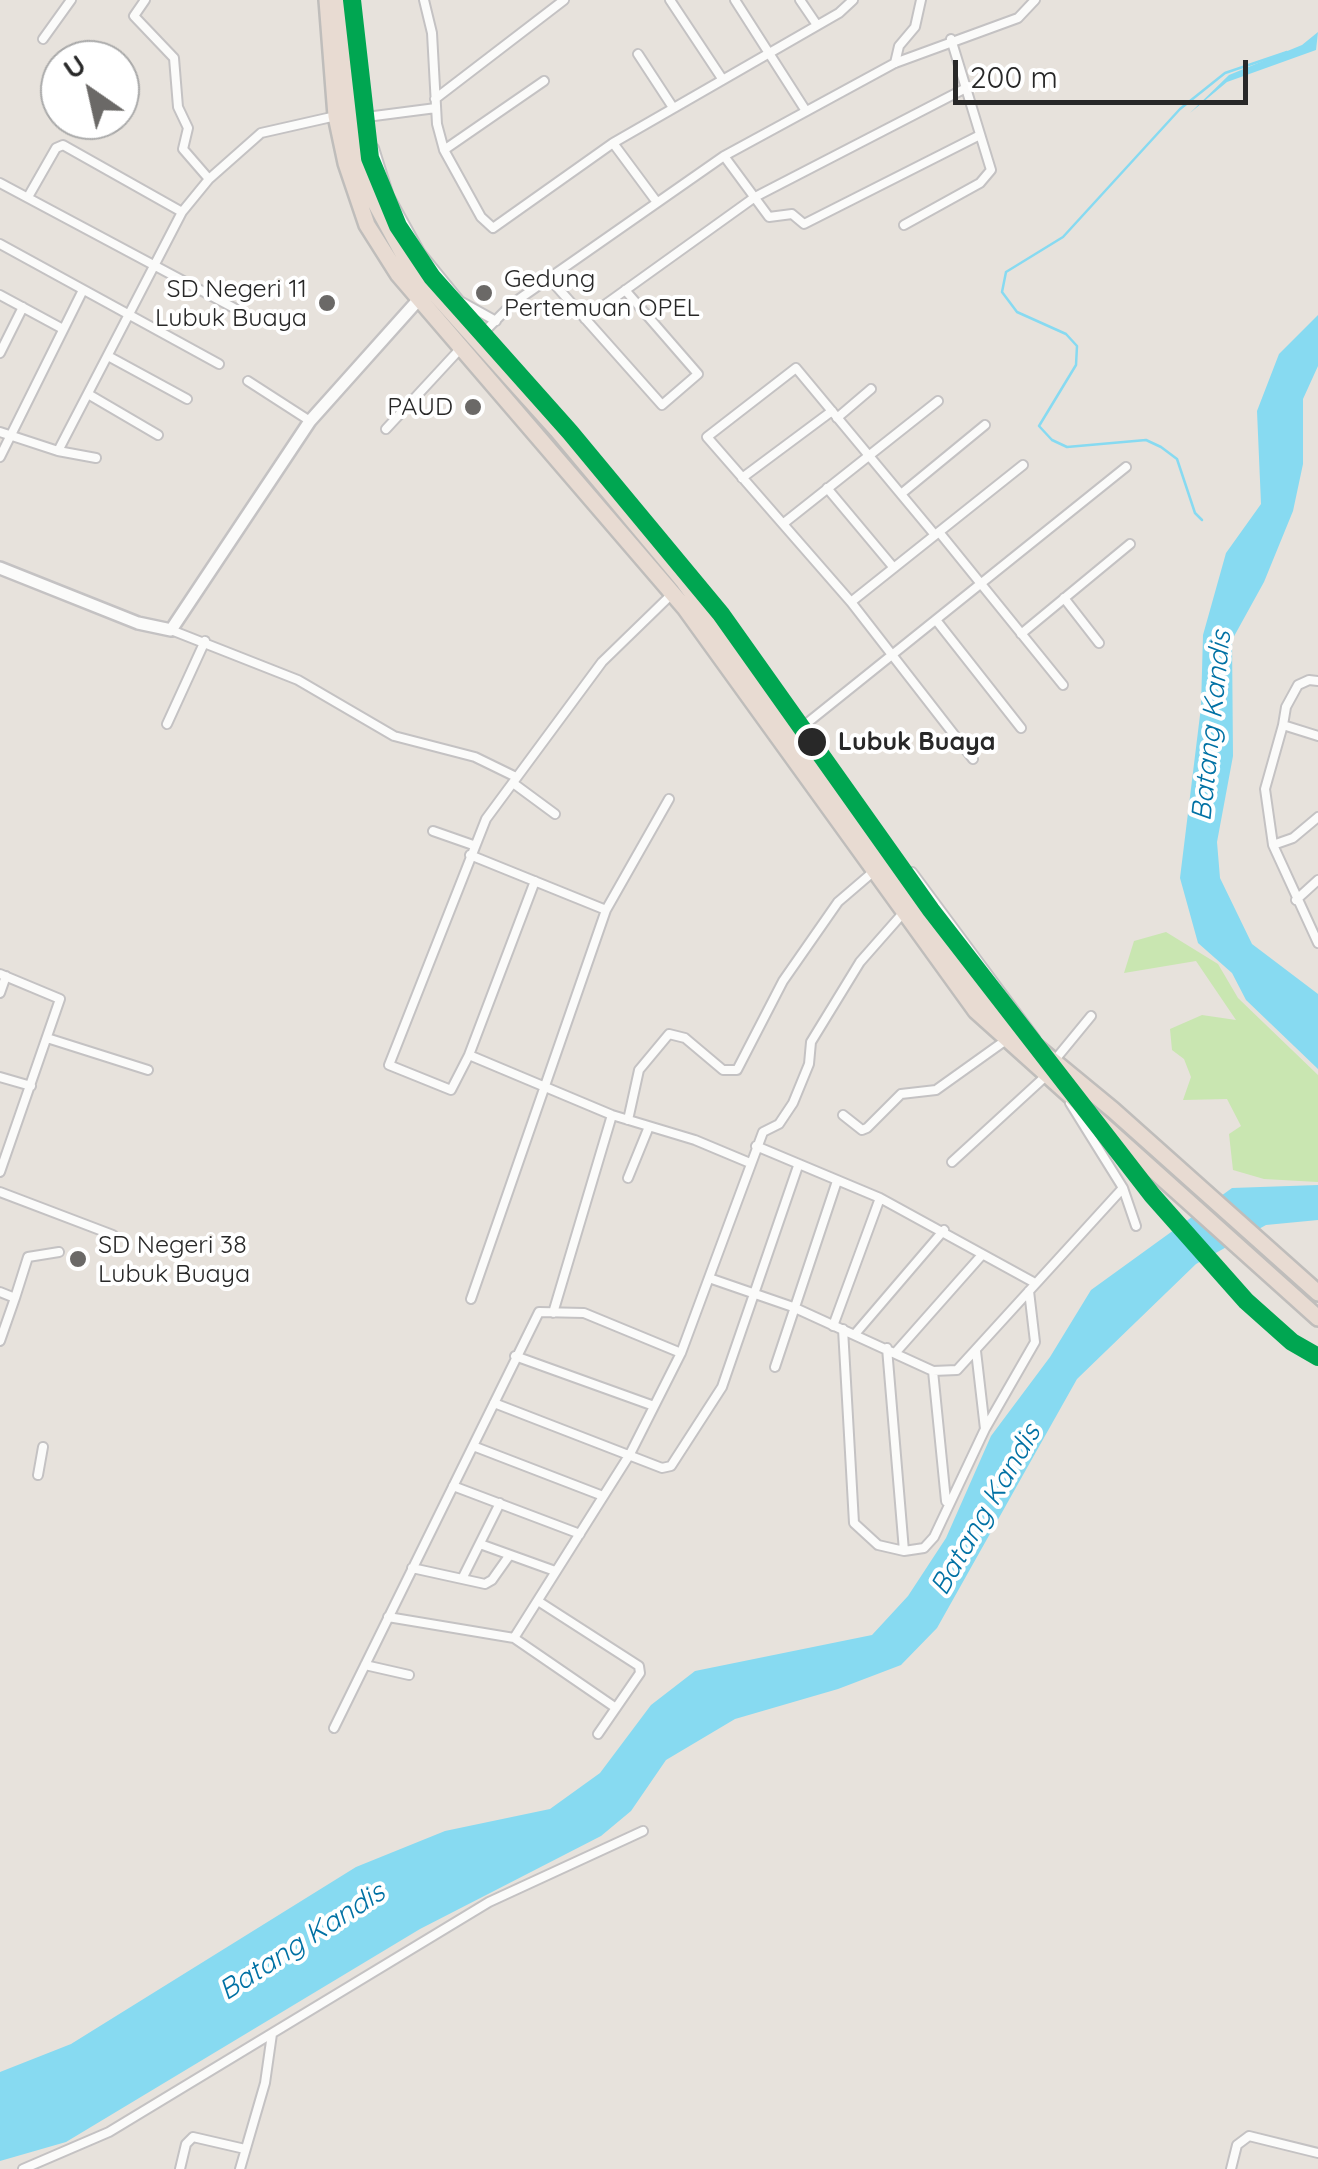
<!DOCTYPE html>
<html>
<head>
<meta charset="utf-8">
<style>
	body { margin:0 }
	#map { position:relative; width:1318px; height:2169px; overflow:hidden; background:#e7e2dc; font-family:Quicksand,sans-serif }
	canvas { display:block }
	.north { position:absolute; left:40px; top:40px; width:100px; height:100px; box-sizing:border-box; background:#fff; border:2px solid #a9a9a9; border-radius:50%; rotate:326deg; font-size:28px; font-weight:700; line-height:40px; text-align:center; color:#282828 }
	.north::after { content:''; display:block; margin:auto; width:35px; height:45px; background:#6b6967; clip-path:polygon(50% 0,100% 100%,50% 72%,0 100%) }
	.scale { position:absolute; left:953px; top:60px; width:295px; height:45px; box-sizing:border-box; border:5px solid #282828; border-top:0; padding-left:12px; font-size:30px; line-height:35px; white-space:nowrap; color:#282828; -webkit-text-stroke:8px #fff; paint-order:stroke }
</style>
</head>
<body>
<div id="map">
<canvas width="1318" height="2169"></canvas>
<div class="north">U</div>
<div class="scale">200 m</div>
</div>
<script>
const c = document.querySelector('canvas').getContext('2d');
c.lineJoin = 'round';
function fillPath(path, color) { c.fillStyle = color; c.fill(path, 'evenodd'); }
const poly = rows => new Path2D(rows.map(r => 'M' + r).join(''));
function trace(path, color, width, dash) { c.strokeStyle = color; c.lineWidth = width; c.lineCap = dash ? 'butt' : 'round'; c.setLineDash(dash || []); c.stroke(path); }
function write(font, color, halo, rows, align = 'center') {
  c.font = font + ' Quicksand,sans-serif'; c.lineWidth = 8; c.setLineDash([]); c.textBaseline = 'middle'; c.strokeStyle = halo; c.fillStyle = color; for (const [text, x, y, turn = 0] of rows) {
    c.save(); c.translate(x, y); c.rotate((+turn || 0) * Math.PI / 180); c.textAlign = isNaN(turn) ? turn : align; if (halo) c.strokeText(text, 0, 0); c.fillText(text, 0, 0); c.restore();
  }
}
fillPath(poly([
	[1166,932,1218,964,1238,998,1318,1075,1318,1182,1264,1179,1233,1170,1229,1134,1241,1126,1227,1099,1183,1100,1191,1077,1184,1059,1172,1050,1170,1029,1202,1015,1236,1020,1196,961,1124,973,1134,941]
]), '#c9e6b1');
fillPath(poly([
	[1318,32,1316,50,1227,82,1190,113,1229,75,1302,45],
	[1318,315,1318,366,1303,399,1303,464,1293,511,1264,582,1232,640,1233,756,1217,842,1220,878,1252,944,1318,994,1318,1069,1246,1000,1232,973,1198,943,1180,878,1201,707,1203,635,1226,553,1261,504,1257,411,1279,354],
	[1318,1185,1318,1220,1266,1225,1196,1264,1077,1379,937,1628,901,1665,838,1689,735,1719,666,1760,631,1811,601,1836,420,1929,66,2142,0,2161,0,2072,71,2044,356,1867,445,1831,550,1809,600,1773,651,1705,695,1671,872,1635,908,1596,946,1538,991,1436,1050,1357,1091,1290,1232,1188]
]), '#87daf1');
trace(poly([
	[1202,520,1195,513,1177,459,1161,447,1146,440,1067,447,1052,440,1039,426,1076,365,1077,346,1066,334,1017,312,1002,292,1006,272,1063,237,1180,109,1225,73,1287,52]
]), '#87daf1', 2.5);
const street = poly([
	[145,0,134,16,174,58,178,107,188,128,183,149,209,179],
	[424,0,432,33,437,124,444,150,481,217,493,228,613,143,839,13,853,0],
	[670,0,721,77],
	[735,0,806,111],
	[800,0,817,25],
	[43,39,71,0],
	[638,54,672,106],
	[895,63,899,46,915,27,921,0],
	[435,99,564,0],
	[351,119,436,108],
	[613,143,656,201],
	[374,148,389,196,420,252,460,301,496,321],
	[444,150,544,81],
	[724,156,769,217,792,214,804,224,980,135],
	[0,183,249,316],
	[28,197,56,148,63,145,182,212],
	[904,225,980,183,991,170,951,39],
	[0,244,219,364],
	[549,278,662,405,698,374,625,290],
	[0,295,63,329],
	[585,319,755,197,966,88],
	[475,341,512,304,724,156,895,63,1018,18,1035,0],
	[0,353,23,307],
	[108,356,187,399],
	[248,381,310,421],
	[88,394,158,435],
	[837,418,871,389],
	[386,429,460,349],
	[0,432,58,451,182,212,209,179,261,133,336,116],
	[58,451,96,458],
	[0,457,83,290],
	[742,478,832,411],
	[827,488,894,568],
	[901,494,985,425],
	[784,523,938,401],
	[939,532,1063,685],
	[935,535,796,368,707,437,851,602,973,759],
	[673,593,602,662,486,819,389,1065,451,1090,469,1055,612,1115,695,1140,750,1163],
	[1064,598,1099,643],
	[851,602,1023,465],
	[936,620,1021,728],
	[171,630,298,680,394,736,475,757,516,777],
	[1021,634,1130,544],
	[167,724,205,641],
	[1283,725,1286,707,1298,685,1309,680,1318,681],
	[796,732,1126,467],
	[513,783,555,814],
	[1318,817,1293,838,1273,845,1318,943],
	[433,831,473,845],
	[1273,845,1265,789,1283,725,1318,736],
	[470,855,606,910],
	[912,872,1035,1038],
	[1296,900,1318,880],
	[0,974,60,999,0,1172],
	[0,993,6,976],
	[47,1038,148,1070],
	[469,1055,535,881],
	[1054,1061,1091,1016],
	[0,1077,31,1086],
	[843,1115,862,1130,867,1128,901,1094,936,1090,1006,1040],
	[628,1120,639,1070,669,1034,685,1038,723,1070,737,1070,783,981,838,902,873,872],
	[756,1146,880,1198,1035,1283],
	[952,1162,1048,1074],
	[628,1178,648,1129],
	[1123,1188,1136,1226],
	[0,1192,113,1235],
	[709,1278,793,1307,933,1371,957,1370,1123,1188,1070,1103],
	[0,1292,15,1298,0,1341],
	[15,1298,28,1257,59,1252],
	[471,1299,606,910,669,799],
	[553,1313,612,1115],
	[833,1326,880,1198],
	[843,1329,854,1523,878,1545,904,1551,924,1548,934,1537,985,1429,976,1351],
	[855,1334,944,1230],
	[887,1348,904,1551],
	[896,1352,981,1256],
	[515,1356,654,1406],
	[775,1367,837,1181],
	[933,1371,946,1501],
	[494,1403,662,1468,671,1466,722,1387,798,1166],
	[985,1429,1035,1342,1029,1291],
	[473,1446,603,1496],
	[38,1475,43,1447],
	[453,1486,580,1534],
	[480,1544,555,1571],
	[412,1568,485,1584,492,1580,509,1556],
	[463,1577,500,1503],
	[538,1601,639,1666,640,1673,598,1734],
	[388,1617,514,1638,630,1454,681,1353,763,1132,779,1124,793,1103,809,1064,811,1042,860,962,904,912],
	[514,1638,616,1708],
	[365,1665,409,1675],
	[334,1728,539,1312,584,1313,681,1353],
	[23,2169,109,2132,489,1902,643,1831],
	[180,2169,186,2144,193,2137,245,2149],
	[240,2169,265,2083,272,2034],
	[1231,2169,1237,2145,1249,2136,1318,2153]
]);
const secondary = poly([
	[0,568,138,623,171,630,310,421,420,298]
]);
const highway = poly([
	[327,0,336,116,346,163,367,225,398,274,685,608,976,1011,1318,1318],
	[341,0,351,119,359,160,373,199,409,265,557,430,684,582,994,1012,1113,1110,1318,1293]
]);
trace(street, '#c4c2c3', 12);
trace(secondary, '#c4c2c3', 16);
trace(highway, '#bfbdbb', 20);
trace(street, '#fbfbfa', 8);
trace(secondary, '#fbfbfa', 11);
trace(highway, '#e8dbd2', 15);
trace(poly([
	[352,0,370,158,398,226,432,277,570,432,721,614,931,910,1152,1195,1246,1301,1292,1342,1318,1357]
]), '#00a651', 18);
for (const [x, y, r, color] of [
	[484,293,10,"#6b6967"],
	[327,303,10,"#6b6967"],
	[473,407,10,"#6b6967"],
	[812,742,16,"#282828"],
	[78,1259,10,"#6b6967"]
]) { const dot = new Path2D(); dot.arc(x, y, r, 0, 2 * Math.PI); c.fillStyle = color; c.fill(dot); trace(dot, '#fff', 4); }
write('25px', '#282828', '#fff', [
	["Gedung",504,279],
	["Pertemuan OPEL",504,308],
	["SD Negeri 11",307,289,"right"],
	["Lubuk Buaya",307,318,"right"],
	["PAUD",453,407,"right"],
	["SD Negeri 38",98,1245],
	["Lubuk Buaya",98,1274]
], 'left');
write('bold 25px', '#282828', '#fff', [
	["Lubuk Buaya",838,742]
], 'left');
write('italic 28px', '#0071a4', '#fff', [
	["Batang Kandis",1212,726,-84],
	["Batang Kandis",986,1510,-60],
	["Batang Kandis",302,1942,-33]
]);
</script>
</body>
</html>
